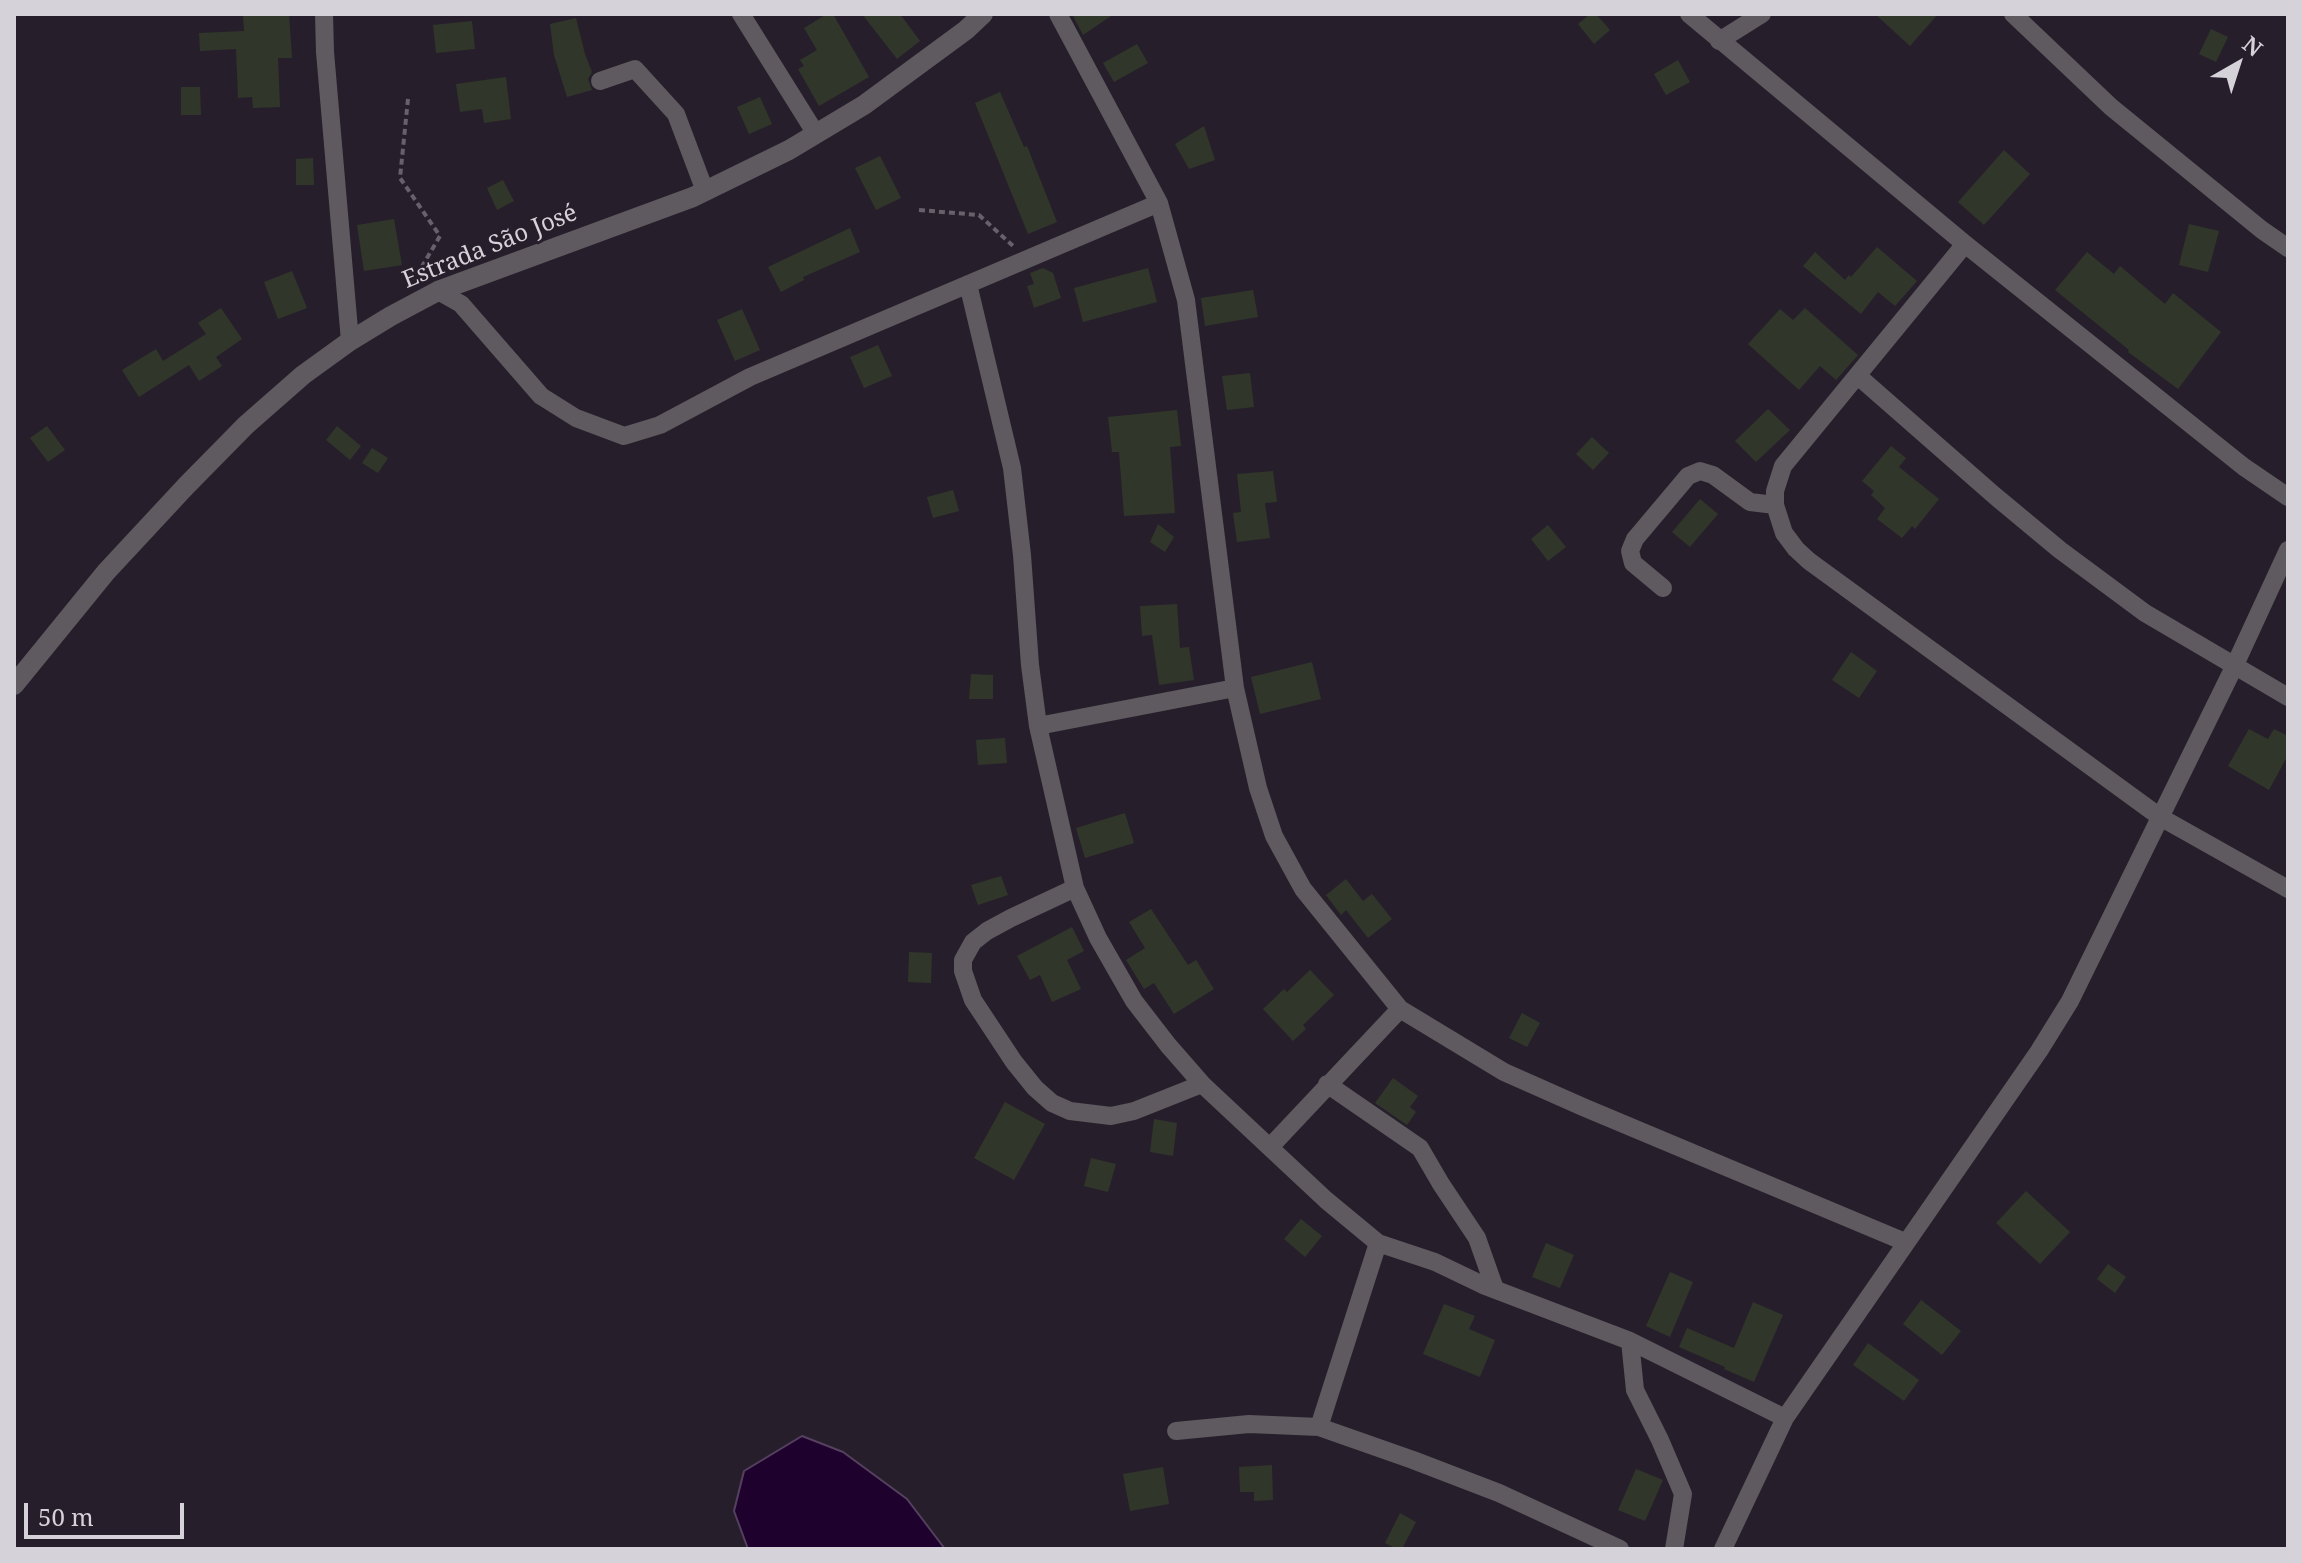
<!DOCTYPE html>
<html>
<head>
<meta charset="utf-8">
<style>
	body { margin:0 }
	#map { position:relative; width:2302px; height:1563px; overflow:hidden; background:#261f2b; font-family:"Noto Serif",serif }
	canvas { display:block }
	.frame { position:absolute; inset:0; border:16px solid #d6d2d9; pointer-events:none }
	.north { position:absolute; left:2198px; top:24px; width:80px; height:80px; -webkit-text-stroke:6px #261f2b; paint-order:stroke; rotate:39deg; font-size:22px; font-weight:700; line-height:32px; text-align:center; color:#d6d2d9 }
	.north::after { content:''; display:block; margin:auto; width:28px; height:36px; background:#d6d2d9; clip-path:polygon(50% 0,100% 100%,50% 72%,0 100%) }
	.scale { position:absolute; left:24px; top:1503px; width:160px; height:36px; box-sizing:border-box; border:4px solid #d6d2d9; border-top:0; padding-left:10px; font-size:24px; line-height:28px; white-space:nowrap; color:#d6d2d9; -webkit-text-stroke:6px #261f2b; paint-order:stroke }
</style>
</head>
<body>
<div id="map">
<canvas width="2302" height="1563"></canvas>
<div class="frame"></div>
<div class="north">N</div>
<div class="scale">50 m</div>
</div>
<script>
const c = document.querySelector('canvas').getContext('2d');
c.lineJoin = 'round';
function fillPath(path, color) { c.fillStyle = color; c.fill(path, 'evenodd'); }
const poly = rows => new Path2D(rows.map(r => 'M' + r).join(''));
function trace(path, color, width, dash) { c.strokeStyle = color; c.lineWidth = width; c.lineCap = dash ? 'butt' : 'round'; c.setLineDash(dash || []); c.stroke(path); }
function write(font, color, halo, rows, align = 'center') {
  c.font = font + ' "Noto Serif",serif'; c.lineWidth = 6; c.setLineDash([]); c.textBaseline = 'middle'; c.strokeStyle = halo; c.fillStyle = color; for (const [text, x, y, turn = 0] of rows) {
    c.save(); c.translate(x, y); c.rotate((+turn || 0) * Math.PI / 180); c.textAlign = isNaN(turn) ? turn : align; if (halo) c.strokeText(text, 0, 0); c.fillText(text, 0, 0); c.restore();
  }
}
const water = poly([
	[802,1436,843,1452,907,1499,945,1549,748,1549,734,1511,744,1471,802,1436]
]);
fillPath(water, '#1e012c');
trace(water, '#554060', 2);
fillPath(poly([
	[243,14,289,14,292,58,278,58,280,107,253,108,252,97,238,98,236,49,200,51,199,33,244,31],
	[827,14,833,14,869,77,819,106,798,69,804,66,800,60,817,50,804,28],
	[862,14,900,14,920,41,897,59],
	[1072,14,1114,14,1083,35],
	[1590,14,1596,14,1610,30,1594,44,1578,24],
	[1875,14,1938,14,1910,46],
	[576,18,585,54,592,72,588,79,592,90,567,97,554,55,550,24],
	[472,21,475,49,436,53,433,25],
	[2211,29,2228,37,2216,62,2199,54],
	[1137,44,1148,63,1114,82,1103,63],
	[1678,60,1690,82,1666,95,1654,74],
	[506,77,511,119,484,123,482,109,460,112,456,84],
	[181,87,200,87,201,115,181,115],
	[1000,92,1024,147,1027,146,1057,222,1028,234,975,103],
	[760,97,772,124,749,134,737,107],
	[1204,126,1215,160,1189,169,1175,144],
	[2004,150,2030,174,1984,225,1958,202],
	[880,156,901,198,876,210,855,168],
	[313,158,314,185,296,185,296,159],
	[503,180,514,201,497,210,487,188],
	[394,219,402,265,364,271,357,225],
	[2189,224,2219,231,2208,272,2179,265],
	[850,228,860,252,803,277,804,280,781,292,768,267],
	[1877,247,1917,281,1895,306,1878,292,1861,314,1803,266,1815,252,1845,280,1849,275,1851,277],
	[2087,252,2114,274,2120,266,2165,304,2173,293,2221,332,2178,389,2128,352,2129,350,2055,290],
	[1043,268,1053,273,1061,298,1034,308,1027,286,1034,284,1030,273],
	[1148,268,1157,302,1083,322,1074,288],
	[292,271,307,308,278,319,264,282],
	[1253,290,1258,317,1205,326,1201,298],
	[221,308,242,339,216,357,222,366,199,381,189,365,139,397,122,370,156,349,163,361,206,334,198,323],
	[1805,308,1858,355,1836,380,1820,366,1799,390,1748,344,1780,309,1793,320],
	[742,309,760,350,735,361,717,320],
	[878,345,892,376,864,388,850,357],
	[1250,373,1254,407,1227,410,1222,376],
	[1768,409,1790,430,1756,462,1735,441],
	[1177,410,1181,446,1170,447,1175,513,1124,516,1119,452,1112,452,1108,417],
	[47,426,65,450,48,462,30,438],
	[337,426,361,446,350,460,326,440],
	[1592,437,1609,453,1593,470,1576,454],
	[1891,446,1906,458,1899,467,1939,499,1915,529,1912,526,1902,538,1877,519,1885,508,1871,495,1874,491,1862,481],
	[372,448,388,458,378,473,362,463],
	[1273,471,1277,502,1265,503,1270,538,1237,542,1233,513,1241,512,1237,474],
	[953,490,959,511,933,518,927,497],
	[1700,499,1718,514,1690,547,1672,532],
	[1158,524,1174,537,1165,552,1150,542],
	[1548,525,1566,547,1548,561,1531,539],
	[1177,604,1180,648,1189,647,1194,680,1159,685,1152,635,1142,636,1140,606],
	[1851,652,1877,671,1859,698,1832,680],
	[1312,662,1321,699,1260,714,1251,677],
	[971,674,993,675,993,699,969,699],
	[2249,729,2268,739,2274,729,2288,736,2288,755,2269,790,2228,766],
	[1005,738,1007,763,978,765,976,740],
	[1125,813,1134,843,1085,858,1076,828],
	[1001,876,1008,895,978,905,971,885],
	[1346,879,1363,901,1372,894,1392,919,1368,938,1346,910,1341,915,1326,895],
	[1151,909,1188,965,1196,960,1214,989,1174,1014,1154,983,1144,989,1126,960,1145,948,1129,922],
	[1072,927,1084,951,1067,960,1081,989,1052,1002,1040,975,1030,980,1017,956],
	[909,952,932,953,931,983,908,982],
	[1310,970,1334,995,1303,1025,1306,1029,1293,1041,1263,1009,1284,989,1287,992],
	[1522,1013,1540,1023,1527,1047,1509,1038],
	[1393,1078,1418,1096,1410,1107,1416,1112,1407,1125,1375,1103],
	[1005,1102,1045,1124,1014,1180,974,1158],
	[1154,1119,1177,1123,1173,1156,1150,1152],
	[1091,1158,1116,1164,1108,1192,1084,1186],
	[2026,1191,2070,1232,2040,1264,1996,1223],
	[1301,1219,1322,1236,1305,1257,1284,1239],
	[1546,1243,1574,1255,1560,1288,1532,1277],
	[2108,1264,2126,1277,2115,1293,2097,1279],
	[1670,1272,1693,1282,1670,1337,1646,1326],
	[1921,1300,1961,1331,1942,1355,1903,1324],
	[1753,1302,1783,1315,1754,1382,1724,1369,1725,1367,1679,1347,1687,1328,1734,1348],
	[1444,1304,1475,1316,1469,1329,1495,1340,1480,1377,1423,1354],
	[1868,1343,1919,1380,1904,1401,1853,1365],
	[1272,1465,1273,1500,1254,1501,1254,1492,1240,1492,1239,1467],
	[1163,1467,1169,1504,1130,1511,1123,1474],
	[1636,1469,1663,1480,1645,1521,1618,1510],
	[1400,1513,1416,1522,1402,1549,1397,1549,1385,1543]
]), '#31362a');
trace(poly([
	[408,99,400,178,440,236,414,280],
	[919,210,979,215,1013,246]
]), '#67616b', 4, [6, 4]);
trace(poly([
	[324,14,325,52,350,341],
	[741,14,816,134],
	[1058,14,1159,203,1186,300,1235,688,1258,788,1274,836,1303,889,1400,1009,1504,1072,1583,1107,1905,1242],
	[1689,14,1965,244,2244,467,2288,497],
	[2013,14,2111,107,2262,230,2288,248],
	[1719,41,1762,14],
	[600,81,635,69,676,114,705,191],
	[1965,244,1783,466,1775,491,1775,505,1784,533,1796,549,1809,561,2160,817,2288,889],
	[968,284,1012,468,1022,555,1030,665,1038,726,1075,888,1098,938,1134,1001,1168,1045,1202,1084,1326,1200,1378,1243,1435,1262,1483,1285,1630,1341,1785,1418],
	[438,291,461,304,541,396,576,418,624,436,660,425,750,377,1159,203],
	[1858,376,1995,496,2060,550,2145,613,2288,697],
	[1663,588,1633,563,1630,551,1635,539,1688,476,1700,471,1713,475,1750,502,1775,505],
	[1038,726,1235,688],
	[1075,888,1011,918,987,931,973,942,963,960,963,971,973,1000,1014,1062,1035,1088,1052,1103,1070,1111,1111,1116,1134,1111,1202,1084],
	[1327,1084,1420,1148,1441,1184,1477,1238,1495,1289],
	[1270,1147,1400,1009],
	[1630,1341,1635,1390,1660,1440,1683,1494,1674,1549],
	[1319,1427,1378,1243],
	[1176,1431,1249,1424,1319,1427,1413,1460,1499,1493,1620,1549],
	[1723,1549,1785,1418,2039,1051,2070,1001,2234,667,2288,550]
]), '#5e5a60', 18);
trace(poly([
	[14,685,106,572,186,486,246,425,303,375,350,341,391,316,438,291,693,197,789,150,864,105,966,30,983,14]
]), '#5e5a60', 20);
write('24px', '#d6d2d9', '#261f2b', [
	["Estrada São José",490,247,-22]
]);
</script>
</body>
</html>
